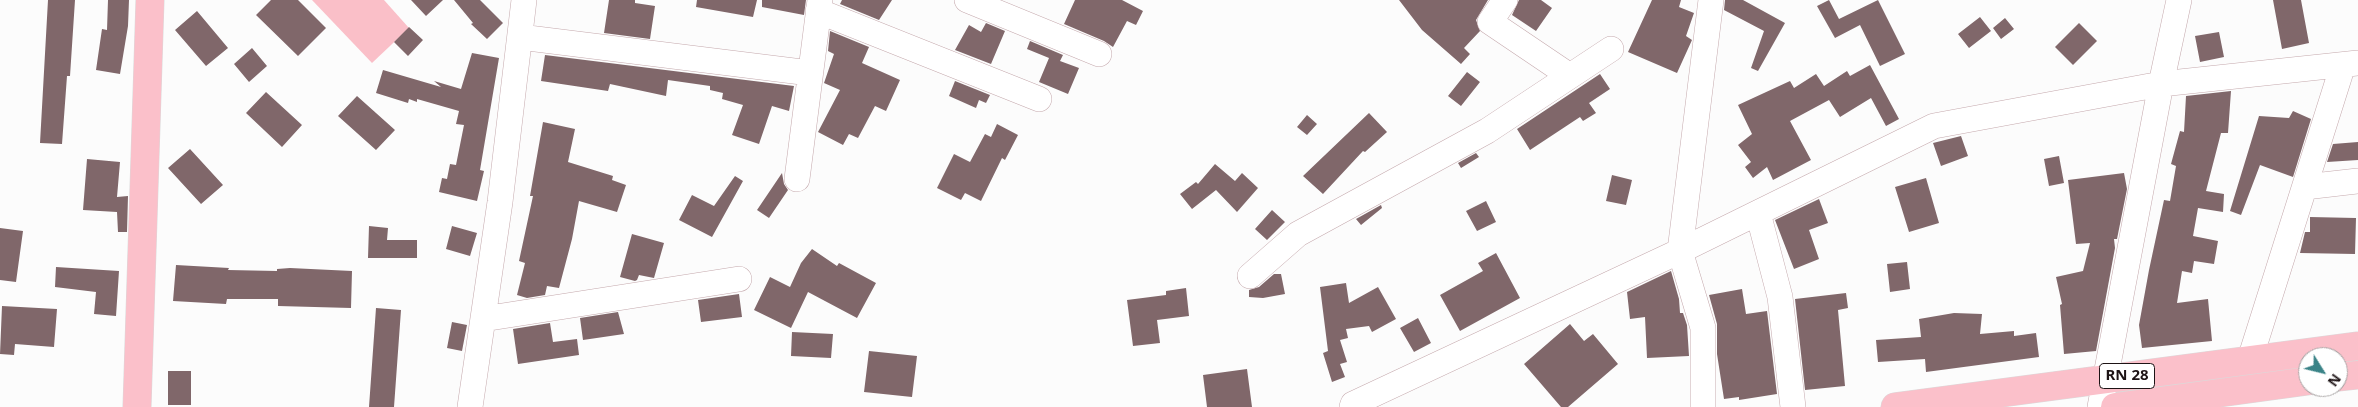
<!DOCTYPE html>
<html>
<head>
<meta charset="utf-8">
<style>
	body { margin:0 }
	#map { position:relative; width:2358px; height:407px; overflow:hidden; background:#fcfcfc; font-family:"Noto Sans",sans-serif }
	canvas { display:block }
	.north { position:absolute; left:2298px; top:347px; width:50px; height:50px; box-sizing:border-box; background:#fff; border:1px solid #a5a1a1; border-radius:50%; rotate:126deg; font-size:14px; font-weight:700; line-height:20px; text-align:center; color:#1d1315 }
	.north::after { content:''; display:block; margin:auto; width:18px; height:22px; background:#3a8387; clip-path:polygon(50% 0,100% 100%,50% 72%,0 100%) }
</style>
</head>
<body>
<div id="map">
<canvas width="2358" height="407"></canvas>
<div class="north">N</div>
</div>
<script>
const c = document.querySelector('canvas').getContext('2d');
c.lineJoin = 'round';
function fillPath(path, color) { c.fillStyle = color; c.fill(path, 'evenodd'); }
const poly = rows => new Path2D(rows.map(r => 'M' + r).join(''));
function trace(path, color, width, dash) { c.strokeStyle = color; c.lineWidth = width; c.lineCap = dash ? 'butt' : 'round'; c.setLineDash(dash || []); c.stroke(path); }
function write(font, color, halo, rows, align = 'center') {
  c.font = font + ' "Noto Sans",sans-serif'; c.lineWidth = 4.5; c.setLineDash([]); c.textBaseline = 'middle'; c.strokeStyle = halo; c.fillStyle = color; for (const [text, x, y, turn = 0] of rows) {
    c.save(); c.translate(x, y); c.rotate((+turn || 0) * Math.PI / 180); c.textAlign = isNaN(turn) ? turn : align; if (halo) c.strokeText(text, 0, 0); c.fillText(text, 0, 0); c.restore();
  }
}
fillPath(poly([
	[312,0,384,0,409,28,372,63]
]), '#fabfc8');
fillPath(poly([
	[48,0,75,0,70,76,67,76,62,144,40,143],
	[108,0,129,0,128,26,120,74,96,70,102,29,107,30],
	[271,0,298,0,326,28,298,56,256,15],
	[411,0,443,0,426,16],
	[454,0,480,0,503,23,487,39,471,24,473,23],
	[609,0,635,0,635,3,655,6,650,39,604,33],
	[697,0,757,0,753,17,696,7],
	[762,0,806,0,804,15,762,7],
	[842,0,892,0,879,20,840,4],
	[1075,0,1122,0,1143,11,1136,25,1127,21,1113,47,1104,41,1064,24],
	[1399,0,1488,0,1476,20,1480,31,1464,48,1470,54,1461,64,1422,30],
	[1519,0,1541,0,1552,8,1536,31,1512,15],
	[1652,0,1681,0,1679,7,1694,13,1686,36,1692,40,1677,73,1628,52],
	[1725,0,1743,0,1785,23,1758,71,1751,68,1764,31,1724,10],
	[1829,0,1839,19,1878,0,1905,54,1880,66,1860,25,1835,38,1817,6],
	[2273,0,2301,0,2309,43,2282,49],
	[197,11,228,48,206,66,175,30],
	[1980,17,1991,31,1969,48,1958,34],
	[2005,18,2014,29,2001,39,1993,28],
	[986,23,1005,31,991,64,955,50,969,25,981,32],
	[2079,23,2097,41,2073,65,2055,47],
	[409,27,423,40,408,56,394,42],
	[830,31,869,47,862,63,900,80,886,111,875,106,858,138,849,134,843,145,818,132,840,90,824,83,834,54,828,51],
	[2219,32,2224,57,2200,62,2195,36],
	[1030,41,1063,55,1060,61,1079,68,1068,94,1039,82,1049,58,1027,49],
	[252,48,267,66,249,82,234,64],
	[472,53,499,58,480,170,484,171,477,201,439,192,442,178,447,179,450,164,456,165,464,125,456,124,459,111,417,99,417,102,409,99,408,103,376,93,383,70,441,87,434,81,461,89],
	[545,55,794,86,789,111,772,106,759,144,732,135,743,105,722,99,723,93,710,90,710,86,668,80,666,96,610,84,608,91,541,81],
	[1870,65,1899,119,1886,126,1871,98,1840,117,1829,100,1790,121,1811,160,1773,180,1767,167,1753,178,1745,167,1751,162,1738,145,1752,134,1738,105,1790,81,1794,88,1816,74,1824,86,1847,71,1850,76],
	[1467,72,1480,82,1461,106,1448,96],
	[1600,74,1610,89,1589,103,1596,113,1583,121,1580,117,1530,150,1517,129],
	[955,81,990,95,986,103,979,100,976,108,949,96],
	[2231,91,2228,133,2221,133,2206,191,2224,194,2223,212,2198,208,2193,236,2218,241,2214,264,2194,261,2192,273,2182,271,2177,303,2208,299,2212,341,2142,348,2139,325,2149,270,2164,200,2170,201,2176,166,2171,164,2180,131,2184,132,2186,96],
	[266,92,302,125,282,147,246,113],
	[357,96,395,130,376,150,338,116],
	[2293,111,2311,119,2293,177,2260,165,2241,215,2230,211,2259,116,2289,118],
	[1369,113,1387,132,1365,152,1363,151,1323,194,1303,176],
	[1307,115,1317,124,1307,135,1297,127],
	[543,122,575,129,568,162,613,176,612,180,626,185,617,212,579,201,572,239,559,288,547,286,545,295,527,298,517,295,525,263,519,261,533,196,530,196],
	[997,124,1018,135,1005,160,1002,158,981,201,965,193,961,200,937,188,954,154,970,162,985,134,991,137],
	[1961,136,1968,156,1941,166,1933,143],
	[2358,142,2358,160,2327,162,2333,144],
	[190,149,223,185,201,204,168,168],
	[1476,153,1479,157,1461,168,1458,163],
	[2059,156,2064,183,2049,186,2044,159],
	[87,159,120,162,117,197,128,196,127,232,118,232,117,212,83,210],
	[1215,164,1235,181,1242,173,1258,188,1237,212,1216,190,1192,209,1180,194,1196,182,1198,184],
	[782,173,784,184,788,190,769,218,757,210],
	[2124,173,2127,189,2117,239,2114,239,2115,248,2096,351,2064,354,2060,305,2062,304,2056,277,2083,271,2090,243,2076,244,2068,180],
	[1612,175,1632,180,1626,205,1606,201],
	[735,176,743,181,712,237,679,220,692,195,714,206],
	[1926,178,1939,223,1909,232,1895,187],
	[1819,199,1828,223,1809,230,1819,259,1794,269,1775,220],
	[1486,201,1496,222,1477,231,1466,211],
	[1381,205,1382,208,1361,225,1356,219],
	[1272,210,1285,222,1267,240,1255,229],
	[2310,217,2356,218,2355,254,2300,253,2305,232,2310,232],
	[369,226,388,228,387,240,417,240,417,258,368,258],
	[452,226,477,233,470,256,446,249],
	[0,228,23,231,16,282,0,280],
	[632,234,664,243,654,278,639,275,637,280,635,281,620,277],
	[812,249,837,266,839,263,876,283,857,318,808,292,791,328,754,310,770,277,790,287,801,263],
	[1496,253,1520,298,1460,331,1440,295,1483,271,1478,263],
	[1907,262,1910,289,1890,292,1887,264],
	[176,265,229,268,228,270,277,271,277,269,290,268,352,271,351,308,278,306,278,299,227,299,226,304,173,301],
	[56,267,119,271,116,316,94,314,96,292,55,287],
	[1671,271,1679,299,1680,313,1683,313,1687,325,1689,356,1647,358,1645,317,1630,319,1627,292],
	[1274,274,1281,274,1285,294,1263,298,1249,297,1249,290,1259,287],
	[1346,283,1349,303,1378,287,1396,319,1372,332,1369,326,1346,329,1348,338,1340,340,1347,362,1340,364,1345,377,1332,382,1323,353,1328,351,1320,287],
	[1186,288,1189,316,1157,320,1160,343,1133,346,1127,300,1166,295,1166,291],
	[1742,289,1746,314,1767,311,1777,394,1739,400,1739,397,1724,399,1717,354,1717,324,1709,295],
	[1846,293,1848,308,1838,310,1845,386,1805,390,1795,299],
	[739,294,742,317,701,322,698,300],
	[2,306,57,309,54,347,15,344,14,355,0,354],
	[376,308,401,310,394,407,369,407],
	[618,312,624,334,583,340,580,318],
	[1954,313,1982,314,1980,334,2014,331,2014,336,2036,333,2039,357,1926,372,1925,359,1878,362,1876,340,1921,337,1919,319],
	[1418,318,1431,343,1414,352,1400,328],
	[452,322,467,325,462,351,447,348],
	[550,323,553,342,577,339,579,355,518,364,513,329],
	[1570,324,1584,341,1593,334,1618,364,1568,407,1561,407,1524,364],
	[792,332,833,334,831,358,791,356],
	[869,351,917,356,912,397,864,392],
	[1247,369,1252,407,1207,407,1203,375],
	[168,371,191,371,191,405,168,405]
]), '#80676a');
const minor = poly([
	[967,0,1099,54],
	[1505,0,1490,22,1570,76],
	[818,11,1039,99],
	[520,37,810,73],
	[797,179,820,0],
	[2305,187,2358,181],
	[1758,213,1780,297,1793,407],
	[1250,276,1298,234,1487,131,1611,49],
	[483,319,739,279],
	[2250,359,2343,65],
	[470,407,500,202,524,0],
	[1352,407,1353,404,1680,251,1934,126,2161,84,2358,63],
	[1703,407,1703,328,1680,251,1711,0],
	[2100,407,2161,84,2179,0]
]);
const major = poly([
	[2338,377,2358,375],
	[137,407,150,0],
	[1895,407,2358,346],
	[2115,407,2308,381]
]);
trace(minor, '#c5a9ad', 26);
trace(major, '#dbd9da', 29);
trace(minor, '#fff', 25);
trace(major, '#fbc0ca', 28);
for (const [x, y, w] of [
	[2127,376,55]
]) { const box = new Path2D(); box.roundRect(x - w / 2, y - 12.5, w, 25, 4); c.fillStyle = '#fff'; c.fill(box); trace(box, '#1d1315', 1); }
write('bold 15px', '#1d1315', null, [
	["RN 28",2127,376]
]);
</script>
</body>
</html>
